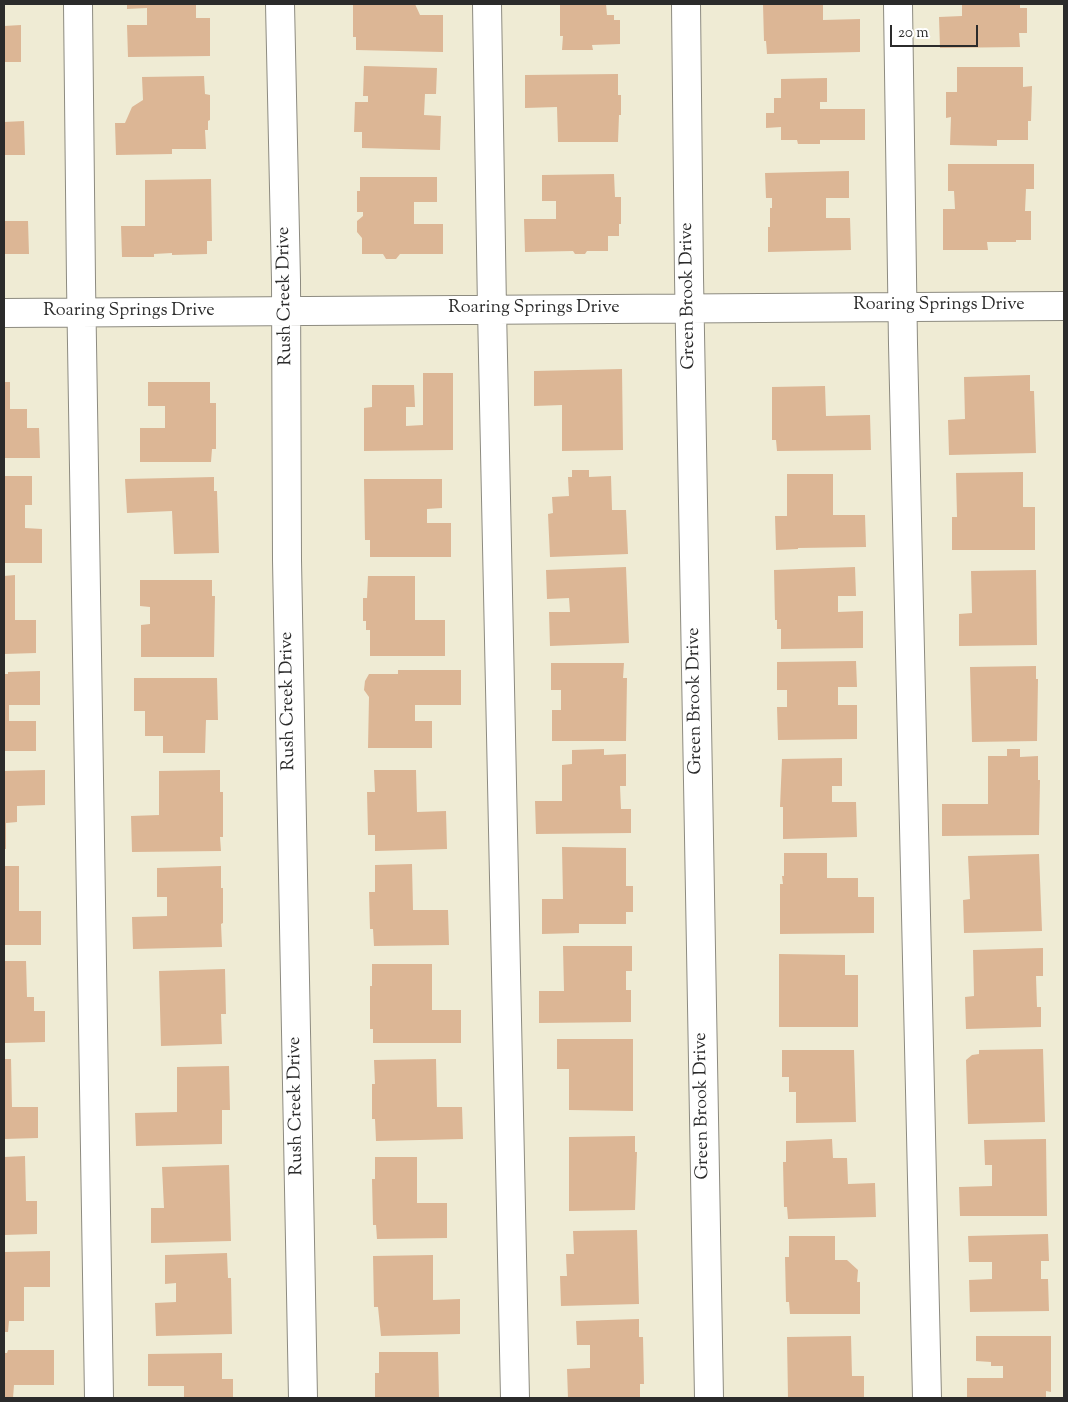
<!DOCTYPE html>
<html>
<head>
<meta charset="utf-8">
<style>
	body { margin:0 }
	#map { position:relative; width:1068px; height:1402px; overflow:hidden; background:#efebd4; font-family:"Sorts Mill Goudy",serif }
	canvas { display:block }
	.frame { position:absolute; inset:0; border:5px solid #2b2b2b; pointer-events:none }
	.scale { position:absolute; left:890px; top:25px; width:88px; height:22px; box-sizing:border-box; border:2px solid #2b2b2b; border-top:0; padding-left:6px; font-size:15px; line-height:18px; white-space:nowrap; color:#2b2b2b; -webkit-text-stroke:4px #fff; paint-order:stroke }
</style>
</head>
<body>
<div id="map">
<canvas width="1068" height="1402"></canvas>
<div class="frame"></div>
<div class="scale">20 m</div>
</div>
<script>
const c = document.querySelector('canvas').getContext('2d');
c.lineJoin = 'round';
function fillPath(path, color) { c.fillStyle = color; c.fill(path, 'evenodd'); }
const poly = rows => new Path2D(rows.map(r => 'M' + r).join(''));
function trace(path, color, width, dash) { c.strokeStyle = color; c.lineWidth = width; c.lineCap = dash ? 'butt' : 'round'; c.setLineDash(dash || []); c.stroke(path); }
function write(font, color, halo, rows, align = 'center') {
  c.font = font + ' "Sorts Mill Goudy",serif'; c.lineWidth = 4; c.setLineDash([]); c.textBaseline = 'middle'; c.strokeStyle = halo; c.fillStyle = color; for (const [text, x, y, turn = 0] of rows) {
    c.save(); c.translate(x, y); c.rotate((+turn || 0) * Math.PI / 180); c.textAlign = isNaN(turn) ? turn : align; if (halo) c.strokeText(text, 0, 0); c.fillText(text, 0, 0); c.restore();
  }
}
fillPath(poly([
	[127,4,196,4,196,18,210,18,210,56,128,57,127,25,147,25,147,8,127,9],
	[353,4,415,4,420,15,443,15,443,52,356,50,356,37,353,37],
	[560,4,606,4,607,15,614,15,614,20,620,20,620,44,592,45,593,50,562,50,563,36,560,36],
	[763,4,823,4,823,20,860,19,860,52,767,54,766,41,764,41],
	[962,4,1020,4,1020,8,1027,8,1027,33,1019,33,1020,47,940,48,939,17,962,16],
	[21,25,21,62,4,62,4,26],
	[364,66,437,68,436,94,425,94,424,115,441,116,440,150,362,148,362,132,354,132,355,102,368,102,368,96,363,96],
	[957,67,1023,67,1023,87,1032,86,1031,121,1028,121,1028,140,997,140,997,146,950,145,951,117,946,118,946,92,957,92],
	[618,74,618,95,621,95,621,115,619,115,618,142,558,142,557,107,525,108,525,75],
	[204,76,205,94,210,95,210,120,208,121,208,130,205,130,206,149,172,149,172,154,116,155,115,123,125,123,132,107,143,100,142,77],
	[827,78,827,102,820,102,820,109,865,109,865,140,820,140,820,144,798,144,797,140,781,140,781,127,766,128,766,113,774,113,774,98,781,98,781,79],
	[24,121,25,155,4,155,4,122],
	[948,164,1034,164,1034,189,1026,189,1025,211,1031,211,1031,240,1016,240,1016,242,987,242,988,250,943,250,943,209,955,209,954,191,948,191],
	[849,171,849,198,826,198,826,218,850,218,851,250,768,252,768,227,770,227,770,208,772,208,772,198,766,198,765,173],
	[614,174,615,197,621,197,621,224,619,224,619,236,608,236,608,251,587,251,585,254,575,254,573,251,525,252,524,219,556,219,556,201,542,201,542,175],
	[360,177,437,177,437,202,414,202,414,224,443,224,443,254,400,254,396,259,386,259,383,254,362,254,362,238,357,232,357,221,363,216,363,212,357,212,357,191,360,191],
	[211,179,212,241,207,241,207,254,172,255,172,253,154,254,154,257,122,257,121,226,145,226,145,180],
	[4,221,28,221,29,254,4,254],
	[622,369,623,450,562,451,562,405,534,406,534,371],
	[423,373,453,373,453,450,364,451,364,408,372,407,372,385,414,385,415,407,406,407,406,426,423,425],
	[1030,375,1030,391,1034,391,1036,453,949,455,948,420,965,419,964,377],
	[4,382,10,382,10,409,27,409,27,428,39,428,40,458,4,458],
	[148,382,210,382,210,403,216,403,216,449,212,449,211,462,140,462,140,428,165,428,165,406,148,406],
	[825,386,826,416,870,415,871,450,777,451,776,440,772,440,772,387],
	[572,470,589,470,589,477,611,476,612,510,626,510,628,554,550,557,548,514,553,513,552,497,569,496,568,477,572,477],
	[1023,472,1023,507,1035,507,1035,550,952,550,952,517,957,517,956,473],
	[787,474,833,474,833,515,865,515,866,547,798,548,798,549,776,550,775,516,787,516],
	[4,476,32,476,32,505,25,505,25,528,42,529,42,563,4,563],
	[214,477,214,491,217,491,219,553,174,554,172,511,127,513,125,479],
	[364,479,442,479,442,508,427,509,427,523,451,523,451,557,370,557,370,540,365,540],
	[626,567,629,643,550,646,549,612,570,612,569,598,547,599,546,570],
	[855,567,856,596,838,596,838,612,863,611,863,648,781,649,781,629,777,629,777,620,775,620,774,570],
	[1036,570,1037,645,959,646,959,614,972,613,971,571],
	[15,575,15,620,36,620,36,653,4,654,4,576],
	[368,576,415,576,415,620,445,620,445,656,370,656,370,630,366,630,366,621,363,621,363,598,367,598],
	[140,580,212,580,212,596,215,596,214,657,141,657,141,625,150,624,150,607,140,606],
	[856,661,857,687,838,687,838,705,857,705,857,739,778,740,777,707,787,707,787,690,777,690,777,662],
	[551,663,624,663,623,678,627,678,626,741,552,741,552,710,561,710,561,690,551,690],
	[1036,666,1036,679,1038,679,1037,741,972,742,970,667],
	[398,670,461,670,461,705,415,705,415,721,432,721,432,748,368,748,369,697,364,690,365,681,369,674,398,674],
	[40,671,40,705,9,705,9,721,36,721,36,751,4,751,4,674,8,674,8,672],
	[134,678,217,678,218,720,206,720,205,753,163,753,163,736,145,736,145,711,134,711],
	[604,749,604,755,626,754,626,786,620,786,621,809,631,809,631,833,536,834,535,801,562,801,562,765,572,764,572,750],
	[1007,749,1020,749,1020,757,1038,756,1038,780,1040,780,1039,835,942,836,942,804,988,804,988,756,1007,756],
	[842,758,842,786,832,786,832,802,856,802,857,837,783,839,783,807,780,807,782,759],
	[45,770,45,805,17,806,17,822,6,823,6,849,4,849,4,771],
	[220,770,220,792,223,792,223,837,220,837,221,851,132,852,131,816,159,815,159,771],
	[374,770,416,770,417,812,446,811,447,849,375,851,375,835,368,835,367,792,375,792],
	[562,847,626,848,626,886,633,886,633,912,626,912,626,924,579,924,579,933,542,934,542,899,563,899],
	[784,853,827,853,827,878,858,878,858,897,874,897,874,933,780,934,780,884,783,884,782,876,784,876],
	[1039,854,1042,931,964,933,963,900,970,899,968,856],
	[412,864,413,910,448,910,449,945,374,946,373,929,370,929,369,892,375,892,375,865],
	[4,866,19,866,19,911,41,911,41,945,4,945],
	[221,866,221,888,223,888,223,923,221,924,222,947,133,949,132,917,167,916,167,897,157,897,157,868],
	[563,946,632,946,632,971,626,971,626,990,631,990,631,1022,539,1023,539,991,564,991],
	[1043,948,1043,976,1036,976,1037,1007,1041,1007,1041,1027,966,1029,965,997,974,996,973,950],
	[779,954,845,955,845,975,858,975,858,1027,779,1027],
	[4,961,26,961,27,997,34,997,34,1011,45,1011,45,1042,4,1043],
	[372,964,432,964,432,1010,461,1010,461,1043,373,1043,373,1029,370,1029,370,986,372,986],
	[225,969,226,1014,221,1014,222,1044,161,1046,159,971],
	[557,1039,633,1039,633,1111,569,1110,569,1069,557,1069],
	[1043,1049,1045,1122,968,1124,966,1060,972,1055,979,1054,979,1050],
	[782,1050,854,1050,856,1122,796,1123,796,1092,789,1092,789,1077,782,1077],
	[4,1059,11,1059,12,1107,38,1107,38,1138,4,1139],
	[436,1059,437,1107,462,1107,463,1139,376,1141,375,1119,372,1119,372,1084,375,1084,374,1060],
	[229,1066,230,1110,222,1110,222,1144,136,1146,135,1113,177,1112,177,1067],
	[635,1136,635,1152,637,1152,635,1210,569,1211,569,1137],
	[832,1139,833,1158,847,1158,848,1184,875,1183,876,1217,788,1219,787,1207,784,1207,783,1162,786,1162,786,1141],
	[1046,1139,1047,1216,960,1216,959,1187,992,1186,992,1165,985,1165,984,1140],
	[25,1156,26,1201,37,1201,37,1234,4,1235,4,1157],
	[375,1157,417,1157,417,1203,447,1203,447,1238,377,1239,376,1225,373,1225,372,1179,375,1179],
	[229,1165,231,1241,151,1243,151,1208,164,1208,162,1167],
	[637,1230,639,1304,561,1306,560,1276,567,1276,566,1254,574,1254,573,1231],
	[1048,1234,1049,1261,1041,1261,1041,1279,1048,1279,1049,1311,970,1312,969,1280,992,1279,992,1262,969,1262,968,1236],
	[789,1236,835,1236,835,1260,847,1260,858,1270,857,1282,860,1282,860,1314,790,1314,789,1302,786,1302,785,1257,789,1257],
	[50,1251,50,1287,24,1287,24,1321,9,1321,8,1332,4,1332,4,1252],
	[227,1253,228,1278,231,1278,232,1334,156,1336,155,1303,176,1302,176,1283,165,1284,165,1255],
	[433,1255,433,1300,460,1299,460,1334,381,1336,378,1307,374,1307,373,1256],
	[639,1319,639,1337,643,1337,644,1384,640,1384,640,1397,568,1398,567,1369,590,1368,590,1345,577,1345,576,1321],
	[851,1336,852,1376,864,1376,864,1398,788,1398,787,1337],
	[976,1336,1051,1336,1051,1392,1046,1391,1046,1398,967,1398,967,1378,1003,1378,1003,1366,991,1366,991,1362,976,1361],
	[8,1350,54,1350,54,1385,14,1385,13,1398,4,1398,4,1353,7,1353],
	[379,1352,438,1352,439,1398,375,1398,375,1373,379,1373],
	[222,1353,222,1379,233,1379,233,1398,184,1398,184,1386,148,1386,148,1354]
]), '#dcb695');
const minor = poly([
	[78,4,81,282,99,1398],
	[280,4,286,280,287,560,303,1398],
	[487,4,492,309,515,1398],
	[686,4,689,277,709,1398],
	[898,4,903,344,927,1398],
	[4,313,1064,306]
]);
trace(minor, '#8d8b80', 30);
trace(minor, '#fff', 28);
write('18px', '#2b2b2b', '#fff', [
	["Rush Creek Drive",286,296,-91],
	["Green Brook Drive",689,296,-91],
	["Roaring Springs Drive",939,306],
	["Roaring Springs Drive",534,309],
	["Roaring Springs Drive",129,312],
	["Rush Creek Drive",289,701,-91],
	["Green Brook Drive",696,701,-91],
	["Rush Creek Drive",297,1106,-91],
	["Green Brook Drive",703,1106,-91]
]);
</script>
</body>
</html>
